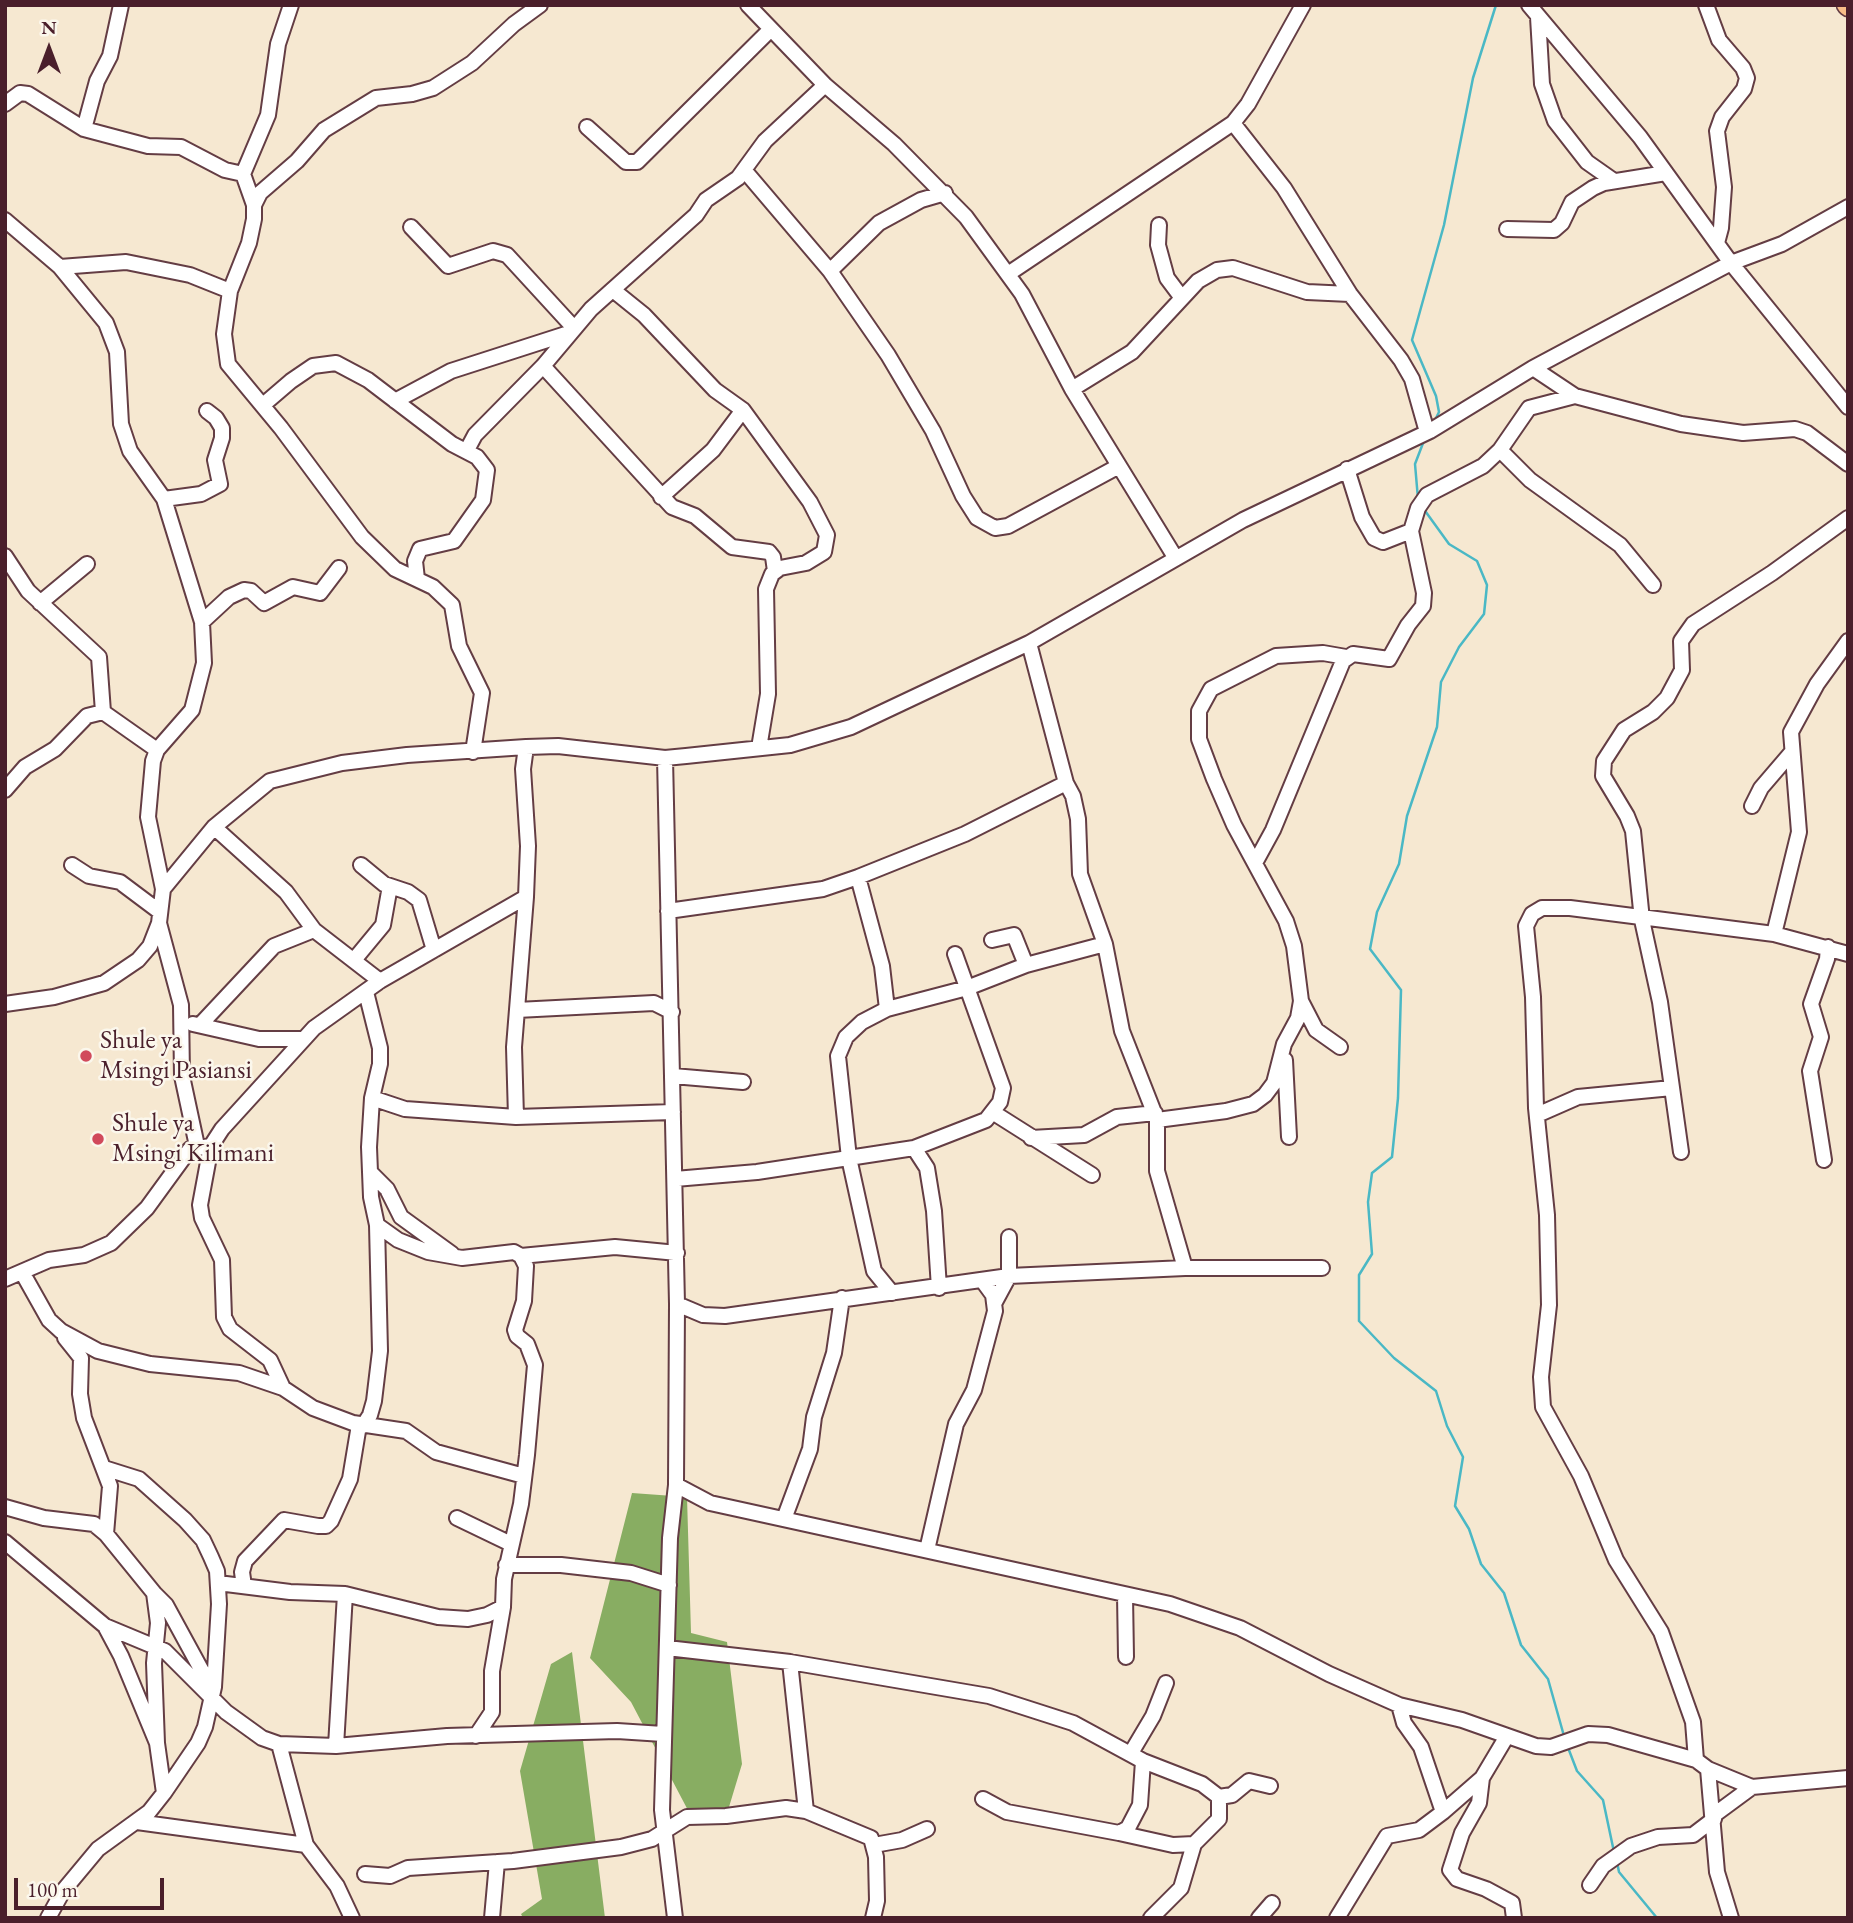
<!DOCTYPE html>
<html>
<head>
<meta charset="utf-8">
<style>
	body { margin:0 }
	#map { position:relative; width:1853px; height:1923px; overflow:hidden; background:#f6e8d1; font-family:"EB Garamond",serif }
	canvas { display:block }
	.frame { position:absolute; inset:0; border:7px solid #4a1f2b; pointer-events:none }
	.north { position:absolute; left:14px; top:14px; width:70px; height:70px; -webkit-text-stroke:5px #fbf7ec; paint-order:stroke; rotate:0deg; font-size:19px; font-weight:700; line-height:28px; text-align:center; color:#4a1f2b }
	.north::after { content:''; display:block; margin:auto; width:24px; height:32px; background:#4a1f2b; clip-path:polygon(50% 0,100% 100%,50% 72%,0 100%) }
	.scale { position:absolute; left:14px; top:1878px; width:150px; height:32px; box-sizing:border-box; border:4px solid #4a1f2b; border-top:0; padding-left:9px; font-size:21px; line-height:24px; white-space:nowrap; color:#4a1f2b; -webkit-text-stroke:5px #fbf7ec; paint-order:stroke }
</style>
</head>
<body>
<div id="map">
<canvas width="1853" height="1923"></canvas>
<div class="frame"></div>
<div class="north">N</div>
<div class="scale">100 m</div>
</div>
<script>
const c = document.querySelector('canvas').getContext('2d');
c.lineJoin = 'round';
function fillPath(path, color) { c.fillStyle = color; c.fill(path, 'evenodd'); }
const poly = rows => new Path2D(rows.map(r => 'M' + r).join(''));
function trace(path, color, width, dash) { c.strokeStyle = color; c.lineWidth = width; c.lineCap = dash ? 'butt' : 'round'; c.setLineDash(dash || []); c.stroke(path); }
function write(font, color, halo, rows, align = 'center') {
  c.font = font + ' "EB Garamond",serif'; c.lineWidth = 5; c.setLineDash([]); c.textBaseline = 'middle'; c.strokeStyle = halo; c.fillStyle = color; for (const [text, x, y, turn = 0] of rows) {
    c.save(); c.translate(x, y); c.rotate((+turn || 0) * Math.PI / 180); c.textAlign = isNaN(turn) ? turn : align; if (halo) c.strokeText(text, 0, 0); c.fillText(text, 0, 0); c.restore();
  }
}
fillPath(poly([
	[632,1493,687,1497,691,1633,727,1642,742,1764,729,1807,691,1816,631,1702,590,1658],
	[572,1652,605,1918,523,1918,521,1914,542,1899,520,1771,551,1664]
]), '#88ad62');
trace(poly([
	[1435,420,1439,412,1436,396,1412,340,1444,225,1473,78,1496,5],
	[1418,499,1415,464,1425,438],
	[1423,508,1449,544,1477,561,1487,585,1484,614,1459,647,1441,682,1437,727,1407,816,1399,864,1377,912,1370,949,1401,990,1398,1098,1392,1157,1372,1173,1368,1202,1372,1254,1359,1275,1359,1321,1394,1358,1436,1391,1447,1426,1463,1457,1455,1506,1469,1529,1481,1564,1504,1593,1521,1645,1548,1679,1564,1736],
	[1567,1745,1577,1771,1603,1800,1614,1852],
	[1617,1862,1619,1872,1657,1918]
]), '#4ab8c5', 2.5);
const minor = poly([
	[291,5,278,44,268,115,243,174,254,205,254,219,249,243,230,291,224,334,228,364,281,428,362,537,395,569,433,587,452,605,459,646,482,693,473,752],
	[748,5,825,85,894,144,966,217,1022,294,1072,389,1175,557],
	[1529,5,1640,137,1731,263,1848,407],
	[1706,5,1719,40,1743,68,1747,78,1744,89,1722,117,1717,131,1724,187,1721,228,1717,243],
	[1538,17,1542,84,1555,121,1587,162,1614,181],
	[5,104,20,93,28,94,84,129,148,146,181,147,225,170,243,174],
	[1233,123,1284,188,1350,294,1401,360,1412,379,1427,432],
	[587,127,626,162,637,162,770,30],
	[84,129,97,81,110,56,121,5],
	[745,171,830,271,888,355,933,431,963,496,977,518,995,528,1008,526,1119,466],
	[254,205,260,193,297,161,324,130,376,98,412,94,433,88,472,63,514,24,540,5],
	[5,220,60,267,106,323,117,352,121,424,130,451,164,499,202,622,204,663,192,710,157,750,153,761,148,817,163,889],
	[1159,225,1158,245,1167,278,1182,298],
	[411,227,448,266,493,251,507,255,574,328],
	[1507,229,1554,230,1562,223,1572,202,1593,188,1604,183,1666,173],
	[60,267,126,262,190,275,230,291],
	[830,271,879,223,921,200,945,193],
	[1008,274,1233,123,1248,104,1303,5],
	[613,290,644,315,715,390,743,410,810,502,827,535,824,552,806,563,780,568,772,574,766,589,768,694,759,748],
	[543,366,672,507,695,516,732,547,769,552,773,557,775,571],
	[1533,368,1575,396,1681,424,1743,433,1795,429,1807,433,1848,464],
	[1072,389,1132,352,1198,281,1217,270,1233,268,1307,292,1350,294],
	[395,401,451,371,569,333],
	[263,405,291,381,313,366,336,363,368,380,452,444,477,457,487,470,483,500,454,541,420,549,415,561,417,579],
	[467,450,475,435,543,366,591,309,696,215,706,200,738,178,765,141,825,85],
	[1500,450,1530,480,1620,545,1653,585],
	[1347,469,1362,517,1374,538,1383,542,1411,531],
	[661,497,713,450,743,410],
	[164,499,201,494,220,484,215,460,222,438,222,428,216,418,207,411],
	[5,556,28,591,99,657,103,712,157,750],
	[40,603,87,564],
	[202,622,229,597,244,590,251,591,264,603,293,587,320,593,339,568],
	[1029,643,1066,783,1073,796,1078,819,1080,874,1105,944,1122,1031,1157,1120,1157,1171,1185,1268],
	[665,758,677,1304,676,1485,670,1538,662,1810,675,1918],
	[5,790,25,767,55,749,87,716,103,712],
	[1752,806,1761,788,1791,753],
	[214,827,286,892,314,930,380,981],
	[1255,863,1273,830,1343,661,1353,654,1389,659,1408,625,1423,606,1424,593,1411,531,1418,508,1427,495,1483,466,1500,450,1529,408,1575,396],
	[72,865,89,876,120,882,160,912],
	[361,865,384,884,408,892,419,900,434,950],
	[858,877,882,966,887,1009],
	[668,911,823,889,858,877,965,834,1066,783],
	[159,923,181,1005,182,1076,197,1146],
	[1774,934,1799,832,1791,732,1817,684,1848,641],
	[992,940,1014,935,1026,965],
	[354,960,383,925,390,886],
	[1301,1001,1316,1030,1340,1047],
	[5,1004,54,997,104,983,138,960,150,946,159,923,163,889,214,827,270,781,342,763,407,755,526,747,558,746,665,758,686,756,790,745,851,727,1029,643,1243,520,1430,431,1533,368,1634,314,1731,263,1782,244,1848,207],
	[517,1010,654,1003,672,1012],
	[193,1024,259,1039,303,1039],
	[200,1025,274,946,314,930],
	[1285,1060,1289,1137],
	[673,1076,743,1082],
	[372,1098,405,1109,516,1117,673,1112],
	[994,1113,1092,1175],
	[1537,1115,1578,1097,1672,1088],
	[516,1117,514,1047,526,897],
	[1157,1120,1226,1111,1253,1104,1265,1095,1274,1083,1284,1044,1298,1018,1301,1001,1294,946,1286,921,1234,825,1214,779,1199,739,1199,711,1211,689,1276,656,1323,653,1346,657],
	[1031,1138,1084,1135,1117,1117,1155,1113],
	[914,1148,986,1120,1000,1102,1003,1088,955,954],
	[1681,1152,1660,1002,1642,920,1633,831,1627,816,1603,776,1604,761,1624,730,1653,712,1667,698,1682,670,1681,641,1693,624,1772,573,1848,518],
	[1824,1160,1810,1071,1821,1037,1811,1004,1827,959,1828,947],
	[371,1173,387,1189,401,1217,452,1254],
	[675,1179,757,1172,914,1148,927,1168,934,1211,939,1288],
	[377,1225,398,1240,428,1252,462,1258,514,1252,521,1256,526,1266,524,1301,515,1330,517,1336,527,1344,535,1365,527,1455,521,1504,504,1579,503,1607,492,1671,492,1712,476,1736],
	[521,1256,615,1247,677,1253],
	[22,1272,49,1320,61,1331,98,1351,150,1364,239,1373,283,1388,313,1408,353,1423,406,1431,436,1452,524,1476],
	[5,1279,49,1260,84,1255,111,1243,147,1208,190,1149,211,1146],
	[892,1293,874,1271,849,1158,838,1056,846,1037,862,1022,887,1009,967,988,1026,965,1105,944],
	[995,1302,1009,1276,1009,1237],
	[677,1304,703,1315,725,1316,1009,1276,1185,1268,1322,1268],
	[65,1338,81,1358,80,1394,84,1418,110,1486,106,1534],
	[283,1388,270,1360,230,1329,224,1317,222,1260,202,1218,200,1205,211,1146,222,1129,314,1028,380,981,526,897,528,846,523,769,526,747],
	[363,1426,370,1415,374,1401,380,1351,377,1225,371,1197,369,1147,372,1098,380,1064,380,1048,366,992],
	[676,1485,710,1503,1170,1604,1240,1628,1329,1674,1399,1705,1462,1720,1536,1746,1551,1747,1588,1734,1608,1735,1696,1760,1708,1769,1752,1787,1848,1778],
	[5,1507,44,1518,94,1524,106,1534,154,1593,158,1623,154,1663,157,1743],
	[457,1518,511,1544],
	[784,1519,810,1449,814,1417,834,1353,842,1298],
	[5,1542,105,1626,121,1656,157,1743,164,1793],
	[927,1550,956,1424,974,1390,995,1311,993,1295,982,1280],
	[506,1565,561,1565,631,1573,669,1585],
	[218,1583,290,1592,345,1594,438,1617,468,1619,487,1615,503,1607],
	[244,1586,242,1572,245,1561,284,1520,318,1526,326,1526,331,1521,350,1479,359,1425],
	[155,1594,166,1605,202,1671,214,1687],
	[1125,1595,1126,1657],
	[105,1626,165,1651,226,1712,262,1738,279,1744,336,1746,447,1736,617,1731,663,1734],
	[667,1648,790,1662,989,1696,1073,1723,1143,1761,1202,1784,1219,1797,1219,1819,1194,1844,1181,1888,1151,1918],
	[790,1662,806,1811],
	[1399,1705,1404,1723,1421,1747,1443,1812],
	[279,1744,306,1845,337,1886,352,1918],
	[336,1746,345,1594],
	[1131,1753,1153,1716,1166,1683],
	[1696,1760,1693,1722,1661,1632,1616,1560,1581,1476,1543,1407,1541,1377,1549,1305,1547,1215,1536,1108,1533,997,1526,926,1532,914,1542,908,1570,908,1774,934,1848,954],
	[1708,1769,1717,1872,1731,1918],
	[1482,1778,1479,1803,1462,1833,1450,1870,1457,1879,1486,1889,1512,1903,1514,1918],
	[1219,1797,1232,1795,1249,1781,1270,1786],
	[983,1799,1007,1812,1119,1833,1128,1828,1140,1805,1143,1761],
	[1714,1815,1752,1787],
	[137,1822,306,1845],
	[1119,1833,1173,1845,1194,1844],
	[874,1845,902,1840,927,1829],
	[365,1874,390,1876,408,1868,513,1861,621,1847,652,1839,687,1817,726,1816,786,1808,806,1811,871,1838,876,1857,877,1901,873,1918],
	[1590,1885,1603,1866,1631,1846,1658,1837,1693,1835,1714,1819],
	[48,1918,63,1891,98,1849,149,1812,164,1793,198,1743,205,1727,214,1687,219,1604,217,1571,211,1557,203,1540,185,1520,139,1479,104,1468],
	[492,1918,497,1862],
	[1259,1918,1272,1903],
	[1337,1918,1387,1836,1419,1830,1443,1812,1482,1778,1507,1736]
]);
const major = poly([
	[1846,5,1848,7]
]);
trace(minor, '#643d44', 18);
trace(major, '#643d44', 21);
trace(minor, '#fff', 14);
trace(major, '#f7bd88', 18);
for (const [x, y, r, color] of [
	[86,1056,7,"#d1495b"],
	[98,1139,7,"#d1495b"]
]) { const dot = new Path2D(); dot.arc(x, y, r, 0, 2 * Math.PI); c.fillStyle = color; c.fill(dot); trace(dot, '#fbf7ec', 2.5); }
write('26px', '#4a1f2b', '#fbf7ec', [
	["Shule ya",100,1041],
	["Msingi Pasiansi",100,1071],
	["Shule ya",112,1124],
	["Msingi Kilimani",112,1154]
], 'left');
</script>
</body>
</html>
